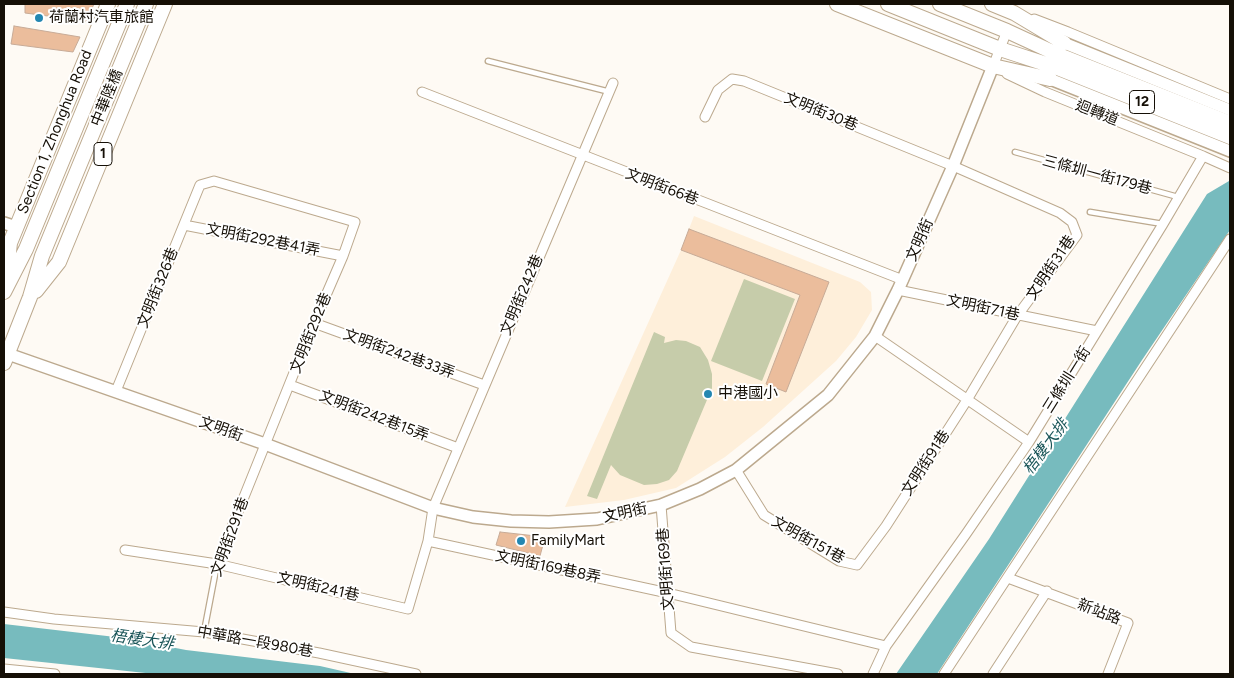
<!DOCTYPE html>
<html>
<head>
<meta charset="utf-8">
<style>
	body { margin:0 }
	#map { position:relative; width:1234px; height:678px; overflow:hidden; background:#fefaf4; font-family:Figtree,sans-serif }
	canvas { display:block }
	.frame { position:absolute; inset:0; border:5px solid #150f06; pointer-events:none }
</style>
</head>
<body>
<div id="map">
<canvas width="1234" height="678"></canvas>
<div class="frame"></div>
</div>
<script>
const c = document.querySelector('canvas').getContext('2d');
c.lineJoin = 'round';
function fillPath(path, color) { c.fillStyle = color; c.fill(path, 'evenodd'); }
const poly = rows => new Path2D(rows.map(r => 'M' + r).join(''));
function trace(path, color, width, dash) { c.strokeStyle = color; c.lineWidth = width; c.lineCap = dash ? 'butt' : 'round'; c.setLineDash(dash || []); c.stroke(path); }
function write(font, color, halo, rows, align = 'center') {
  c.font = font + ' Figtree,"Noto Sans TC",sans-serif'; c.lineWidth = 4; c.setLineDash([]); c.textBaseline = 'middle'; c.strokeStyle = halo; c.fillStyle = color; for (const [text, x, y, turn = 0] of rows) {
    c.save(); c.translate(x, y); c.rotate((+turn || 0) * Math.PI / 180); c.textAlign = isNaN(turn) ? turn : align; if (halo) c.strokeText(text, 0, 0); c.fillText(text, 0, 0); c.restore();
  }
}
fillPath(poly([
	[694,216,860,282,871,292,872,310,856,337,836,361,763,427,725,457,676,488,624,500,565,507,681,250]
]), '#feefda');
fillPath(poly([
	[744,279,795,299,762,381,711,361],
	[654,332,665,337,664,343,676,340,686,341,700,347,708,360,712,374,712,388,677,471,669,480,657,484,644,485,620,475,611,465,597,499,587,496]
]), '#c6ccaa');
fillPath(poly([
	[1229,181,1230,230,1142,360,937,674,896,674,989,539,1207,194],
	[4,624,124,638,186,650,320,666,355,674,155,674,4,658]
]), '#77bbbe');
const building = poly([
	[25,4,94,4,86,21,25,13,25,4],
	[14,26,80,37,73,52,11,44,14,26],
	[689,229,829,282,786,392,766,384,800,295,681,250,689,229],
	[500,532,545,537,540,556,496,545,500,532]
]);
fillPath(building, '#ebbd9c');
trace(building, '#c7ab97', 1);
const lane = poly([
	[488,61,610,92],
	[1015,152,1178,197],
	[1090,212,1163,224],
	[204,632,217,564]
]);
const street = poly([
	[1034,19,1068,32,1230,99],
	[996,68,993,66,1007,31],
	[1007,74,1045,92,1203,156,1230,168],
	[422,92,903,280],
	[705,117,718,90,732,79,744,81,953,166,1060,213,1072,222,1077,235,1017,316,967,400,886,526,857,565,839,561,764,515,736,470],
	[184,225,343,256],
	[898,290,1097,331],
	[314,323,484,385],
	[875,336,1029,442],
	[290,385,458,448],
	[116,391,200,185,214,181,355,222,343,256,314,323,217,564],
	[661,505,671,633,691,647,838,674],
	[428,541,668,593,886,646],
	[125,550,217,564,408,609,428,541,433,508,613,83],
	[1008,578,1128,623,1108,674],
	[4,612,54,619,204,632,319,653,416,674],
	[4,669,55,674],
	[873,674,886,646,966,534,1029,442,1163,224,1203,156],
	[944,674,1230,239],
	[993,674,1047,591]
]);
const secondary = poly([
	[1064,43,1230,110],
	[1050,79,1230,151],
	[4,223,16,227],
	[8,354,265,444,433,508,473,517,511,521,549,522,597,519,661,505,700,489,736,470,828,395,875,336,898,290,953,166,993,66]
]);
const primary = poly([
	[837,4,993,66,1050,79],
	[888,4,1000,49,1055,67,1230,137],
	[940,4,1007,31,1059,55,1230,123],
	[992,4,1014,13,1064,43],
	[6,280,10,243,108,4],
	[36,291,59,262,165,4],
	[4,292,26,249,127,4],
	[4,363,30,297,42,256,146,4]
]);
trace(lane, '#bca98e', 7);
trace(street, '#bca98e', 11);
trace(secondary, '#bca98e', 14);
trace(primary, '#bca98e', 16);
trace(lane, '#fff', 4.5);
trace(street, '#fff', 9);
trace(secondary, '#fff', 11);
trace(primary, '#fff', 14);
for (const [x, y, r, color] of [
	[39,18,5,"#2487b1"],
	[708,394,5,"#2487b1"],
	[521,541,5,"#2487b1"]
]) { const dot = new Path2D(); dot.arc(x, y, r, 0, 2 * Math.PI); c.fillStyle = color; c.fill(dot); trace(dot, '#fff', 2); }
for (const [x, y, w] of [
	[1142,102,25],
	[103,154,18]
]) { const box = new Path2D(); box.roundRect(x - w / 2, y - 11.5, w, 23, 4); c.fillStyle = '#fff'; c.fill(box); trace(box, '#150f06', 1); }
write('bold 14px', '#150f06', null, [
	["12",1142,102],
	["1",103,154]
]);
write('15px', '#150f06', '#fff', [
	["荷蘭村汽車旅館",49,18],
	["中港國小",718,394],
	["FamilyMart",531,541]
], 'left');
write('15px', '#150f06', '#fff', [
	["中華陸橋",107,98,-68],
	["文明街30巷",821,112,22],
	["迴轉道",1097,113,22],
	["Section 1, Zhonghua Road",55,132,-68],
	["三條圳一街179巷",1097,175,15],
	["文明街66巷",662,187,21],
	["文明街292巷41弄",263,240,11],
	["文明街",920,240,-66],
	["文明街31巷",1051,268,-56],
	["文明街326巷",158,288,-68],
	["文明街242巷",522,295,-67],
	["文明街71巷",983,308,12],
	["文明街292巷",311,333,-68],
	["文明街242巷33弄",399,354,20],
	["三條圳一街",1067,380,-58],
	["文明街242巷15弄",374,416,21],
	["文明街",221,429,20],
	["文明街91巷",926,463,-57],
	["文明街",625,513,-12],
	["文明街291巷",230,537,-70],
	["文明街151巷",808,540,29],
	["文明街169巷8弄",548,567,12],
	["文明街169巷",666,569,-94],
	["文明街241巷",318,587,13],
	["新站路",1099,612,21],
	["中華路一段980巷",255,642,10]
]);
write('italic 16px', '#1a5558', '#fff', [
	["梧棲大排",1046,447,-53],
	["梧棲大排",142,640,8]
]);
</script>
</body>
</html>
